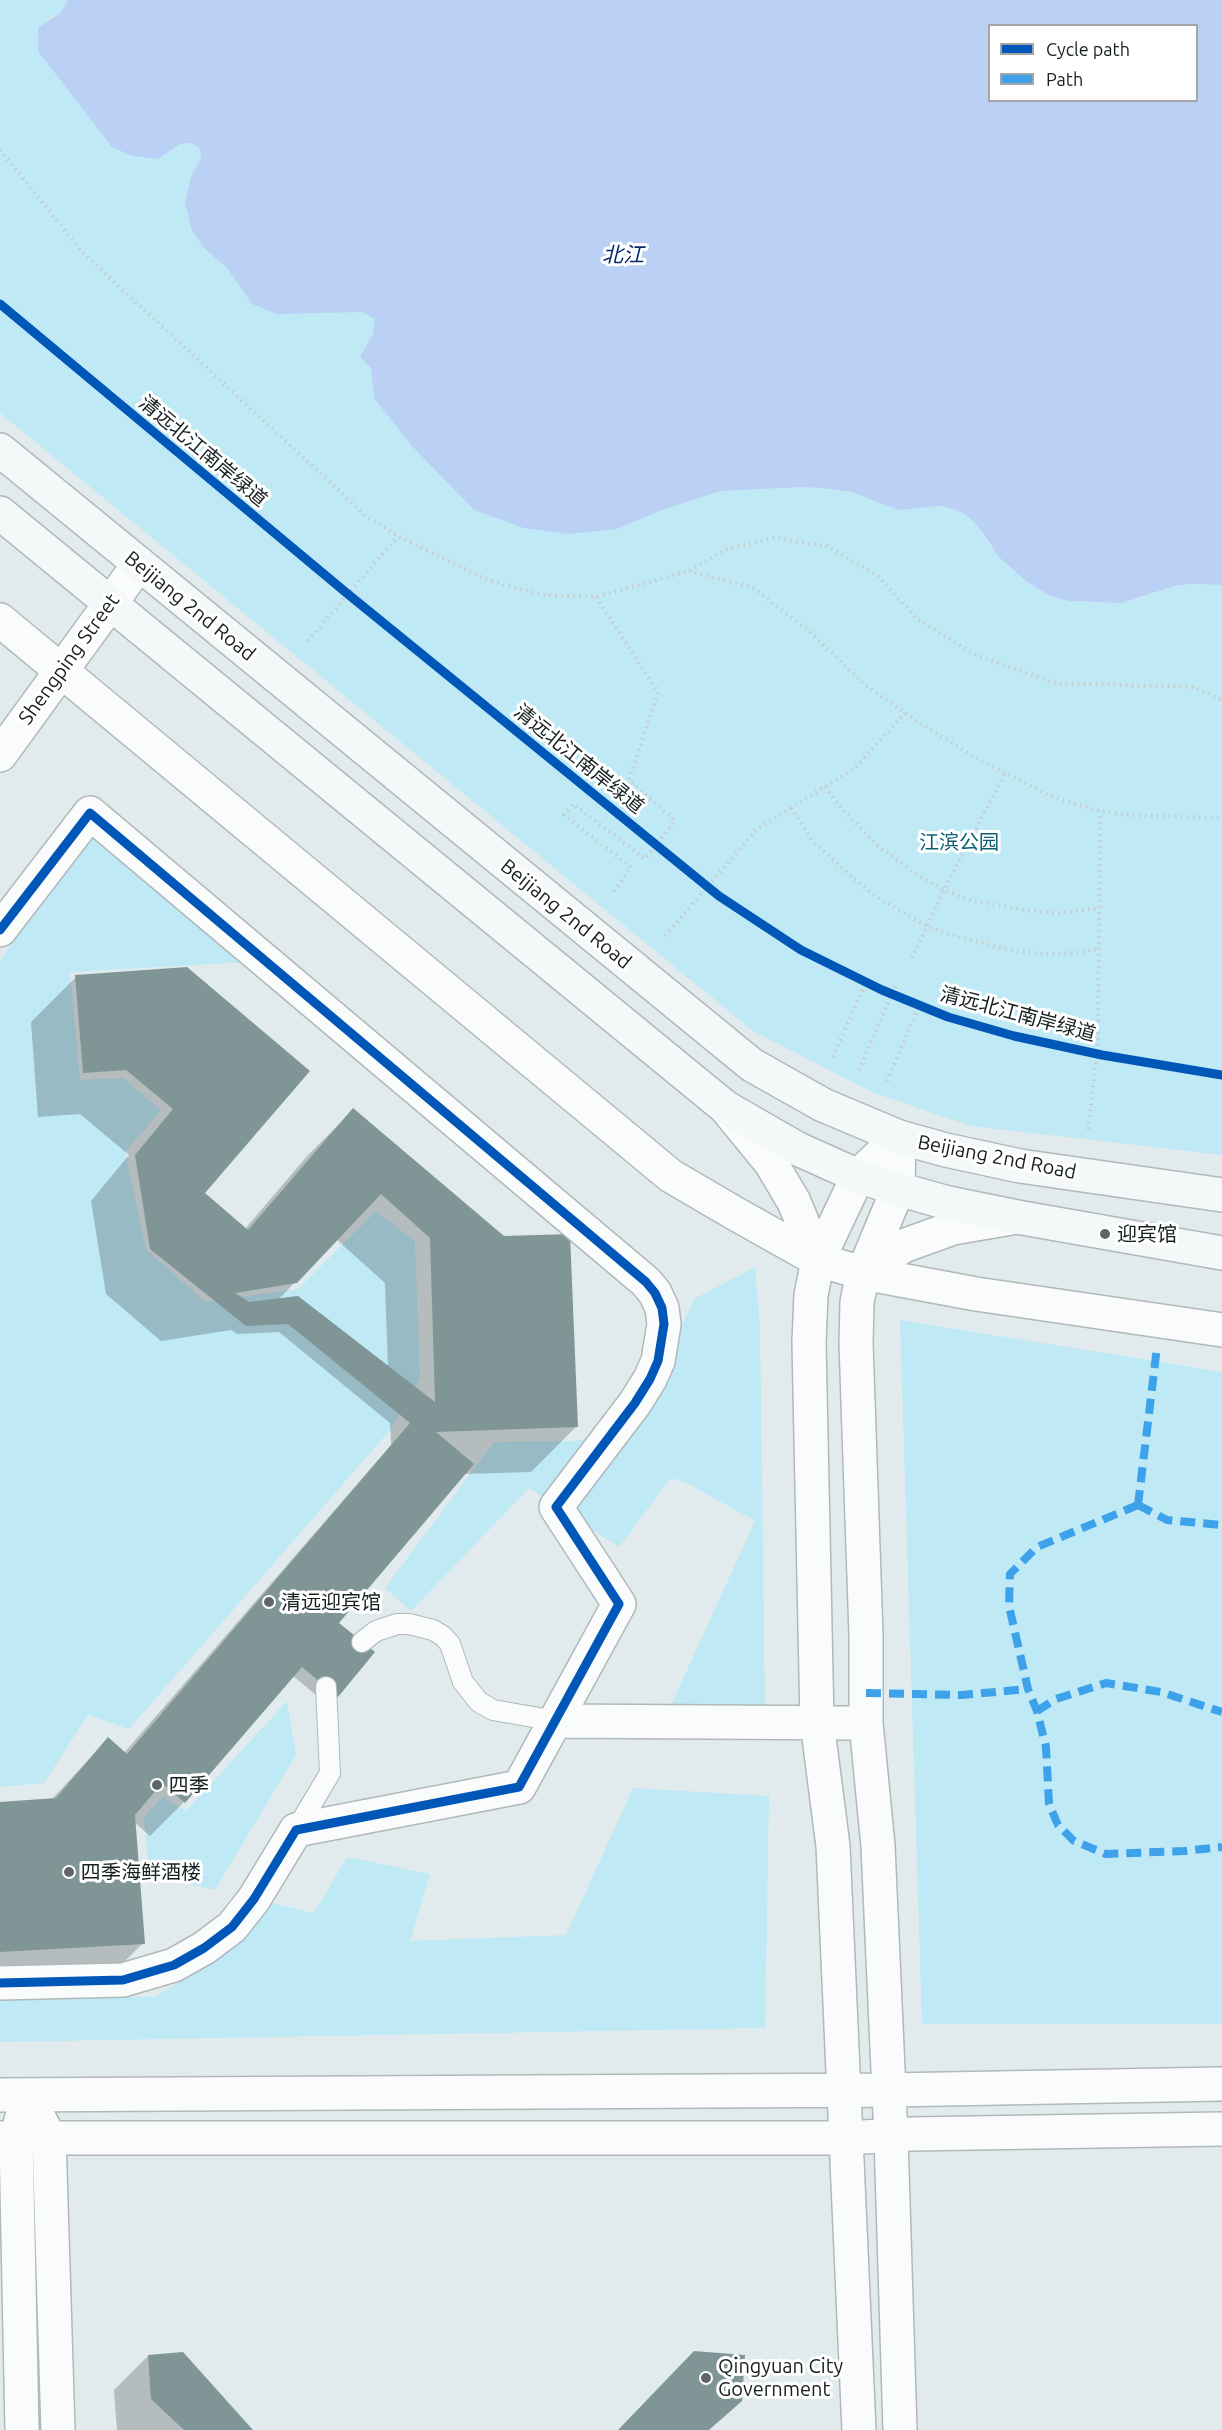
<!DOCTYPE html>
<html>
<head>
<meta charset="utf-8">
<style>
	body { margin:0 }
	#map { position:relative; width:1222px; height:2430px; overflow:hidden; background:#e1ebee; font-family:Ubuntu,sans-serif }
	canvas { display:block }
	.legend { position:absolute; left:988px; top:24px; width:210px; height:78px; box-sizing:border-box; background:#fff; border:2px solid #a3a5a6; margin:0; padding:8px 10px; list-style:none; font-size:18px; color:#181f21 }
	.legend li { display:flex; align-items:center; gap:12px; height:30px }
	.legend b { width:30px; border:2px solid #a3a5a6 }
</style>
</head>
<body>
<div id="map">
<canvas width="1222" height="2430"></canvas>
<ul class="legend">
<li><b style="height:8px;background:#0057b8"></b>Cycle path</li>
<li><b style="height:8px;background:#3da2ea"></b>Path</li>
</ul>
</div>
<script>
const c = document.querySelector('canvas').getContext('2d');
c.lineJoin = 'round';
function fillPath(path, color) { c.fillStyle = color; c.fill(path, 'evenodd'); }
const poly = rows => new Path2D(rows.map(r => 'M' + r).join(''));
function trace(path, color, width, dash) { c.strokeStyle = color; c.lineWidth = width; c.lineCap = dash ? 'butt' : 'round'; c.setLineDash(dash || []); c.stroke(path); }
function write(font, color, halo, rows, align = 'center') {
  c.font = font + ' Ubuntu,"Noto Sans SC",sans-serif'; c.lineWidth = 6; c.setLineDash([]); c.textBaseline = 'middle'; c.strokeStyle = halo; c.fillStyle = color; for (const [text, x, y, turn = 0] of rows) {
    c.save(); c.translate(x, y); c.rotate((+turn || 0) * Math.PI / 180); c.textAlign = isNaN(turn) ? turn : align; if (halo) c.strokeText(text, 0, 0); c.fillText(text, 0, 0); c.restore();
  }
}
fillPath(poly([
	[0,0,68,0,61,12,46,20,158,159,180,144,191,143,200,149,201,158,191,177,204,248,227,268,252,304,343,312,362,312,376,319,373,334,360,357,371,368,374,398,617,529,662,510,721,491,804,487,831,489,917,508,940,506,954,509,966,515,978,526,990,546,1012,569,1050,596,1069,601,1096,603,1139,598,1175,586,1191,584,1222,585,1222,1155,971,1126,874,1093,753,1031,0,413],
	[91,828,249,962,70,972,80,1080,123,1078,161,1110,125,1152,146,1249,205,1302,298,1289,376,1211,415,1241,420,1379,391,1429,129,1729,88,1715,44,1783,0,1787,0,961],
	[755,1267,760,1326,765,1713,667,1714,755,1521,687,1483,671,1478,619,1547,529,1488,411,1611,385,1588,494,1442,573,1441,634,1428,694,1299],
	[900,1320,1222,1372,1222,2024,922,2024],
	[287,1701,296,1755,215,1890,149,1874,144,1817,163,1797,186,1811],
	[633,1788,769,1796,765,2028,0,2042,0,1997,155,1997,231,1950,272,1903,314,1913,347,1857,430,1874,410,1941,566,1935]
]), '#bee9f5');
fillPath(poly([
	[68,0,1222,0,1222,585,1191,584,1175,586,1121,603,1069,601,1050,596,1026,581,999,557,978,526,966,515,954,509,940,506,899,510,854,493,831,489,804,487,721,491,662,510,617,529,568,534,524,528,474,510,412,446,374,398,371,368,360,357,373,334,375,319,362,312,277,314,252,304,227,268,204,248,192,230,185,203,191,177,201,158,200,149,191,143,180,144,158,159,133,156,112,147,38,51,38,28,61,12],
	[990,26,1196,26,1196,100,990,100]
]), '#bad0f4');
fillPath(poly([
	[187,969,203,1193,245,1229,308,1155,353,1110,576,1427,531,1472,464,1474,328,1632,337,1696,328,1705,292,1675,184,1802,150,1836,134,1822,143,1943,109,1977,0,1984,0,1804,51,1800,108,1739,124,1753,391,1445,390,1423,279,1332,237,1334,231,1330,161,1341,106,1294,91,1201,129,1155,80,1114,38,1117,31,1022,76,977],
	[336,1239,385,1283,388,1368,278,1300],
	[148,2356,251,2430,117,2430,114,2390]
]), '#0003');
fillPath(poly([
	[187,967,310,1071,205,1193,248,1230,353,1108,504,1236,570,1234,578,1427,436,1432,474,1464,339,1623,375,1652,338,1697,302,1667,185,1803,162,1783,135,1815,145,1944,0,1952,0,1802,56,1798,108,1737,127,1754,410,1423,288,1324,246,1326,150,1249,135,1155,173,1109,126,1070,83,1073,75,975],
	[381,1194,430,1238,435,1402,298,1296,249,1302,235,1293,297,1283],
	[694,2351,745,2355,742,2401,709,2430,618,2430],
	[183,2352,253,2430,184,2430,151,2399,148,2355]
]), '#7f9596');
const service = poly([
	[362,1642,376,1631,397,1624,409,1624,433,1630,443,1636,450,1644,463,1682,479,1702,493,1710,556,1721],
	[296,1830,330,1773,326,1687]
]);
const minor = poly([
	[0,930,90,813,646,1282,655,1293,662,1308,664,1324,658,1361,650,1379,635,1403,556,1507,619,1604,519,1787,296,1830,254,1899,232,1927,204,1948,174,1965,123,1980,0,1983],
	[726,1108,771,1163,794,1202,818,1260],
	[899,1137,898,1189,863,1273,857,1302,856,1343,866,1635,866,1723,878,1846,891,2137,900,2430],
	[863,1273,903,1246,953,1228,1017,1217],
	[556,1721,866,1723],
	[0,2095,888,2090,1222,2084],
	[22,2117,16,2138,22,2430],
	[39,2118,49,2137,58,2430],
	[0,2138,847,2138,912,2134,1222,2129],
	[859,2430,833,1846,817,1722,809,1342,811,1295,818,1260,858,1176,899,1137]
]);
const tertiary = poly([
	[0,620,671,1176,736,1214,818,1260,863,1273,976,1294,1222,1330],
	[0,755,139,564]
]);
const secondary = poly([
	[0,450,752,1065,823,1105,899,1137,946,1150,1020,1166,1222,1195],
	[0,513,725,1107,798,1149,858,1176,898,1189,948,1203,1017,1217,1222,1253]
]);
trace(service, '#b0b8ba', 22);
trace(minor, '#b0b8ba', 36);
trace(tertiary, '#b0b8ba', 36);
trace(secondary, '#b0b8ba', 36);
trace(poly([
	[0,150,81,251,365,515,398,536,488,580,542,595,596,597,689,571,726,549,775,538,827,546,878,576,917,619,976,655,1055,683,1194,687,1222,700],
	[689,571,753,588,809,631,863,683,918,722,981,761,1050,796,1100,811,1128,815,1222,818],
	[596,597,658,692,629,780,675,821,645,859,573,804,564,815,631,867,613,893],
	[308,641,398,536],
	[825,787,842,809,878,846,916,874,944,890,969,900,1030,911,1060,913,1099,908],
	[791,808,813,841,854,879,879,899,927,926,958,937,1005,949,1043,954,1075,953,1099,949],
	[665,936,757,829,855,768,905,713],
	[912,958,944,890,1005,773],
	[833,1057,866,982],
	[859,1070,896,985],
	[887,1081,919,1006],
	[1088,1129,1098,1044,1100,811]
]), '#c8cbcc', 4, [1.5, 4.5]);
trace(service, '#fafcfc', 20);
trace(minor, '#fafcfc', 33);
trace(tertiary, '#fafcfc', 33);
trace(secondary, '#f5f8f9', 33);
trace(poly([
	[1138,1505,1037,1547,1010,1574,1009,1606,1028,1689,1037,1711,1046,1747,1049,1804,1058,1825,1074,1841,1106,1854,1184,1851,1222,1847],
	[1138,1505,1157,1347],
	[1138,1505,1167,1520,1222,1525],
	[866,1693,962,1695,1028,1689],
	[1037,1711,1056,1699,1106,1683,1161,1692,1222,1712]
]), '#3da2ea', 8, [15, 8]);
trace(poly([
	[0,304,349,595,719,896,801,950,882,990,948,1017,1014,1036,1102,1055,1222,1075],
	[0,930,90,813,646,1282,655,1293,662,1308,664,1324,658,1361,650,1379,635,1403,556,1507,619,1604,519,1787,296,1830,254,1899,232,1927,204,1948,174,1965,123,1980,0,1983]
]), '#0057b8', 9);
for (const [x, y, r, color] of [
	[1105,1234,6,"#5e6669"],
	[269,1602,6,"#5e6669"],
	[157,1785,6,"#5e6669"],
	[69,1872,6,"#5e6669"],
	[706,2378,6,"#5e6669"]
]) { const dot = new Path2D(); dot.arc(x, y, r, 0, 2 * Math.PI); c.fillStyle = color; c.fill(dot); trace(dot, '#fff', 2); }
write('20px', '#181f21', '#fff', [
	["清远北江南岸绿道",203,451,40],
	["Beijiang 2nd Road",190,606,39],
	["Shengping Street",69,659,-54],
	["清远北江南岸绿道",579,759,39],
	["Beijiang 2nd Road",566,914,39],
	["清远北江南岸绿道",1018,1014,15],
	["Beijiang 2nd Road",997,1157,11]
]);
write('20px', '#0b5f71', '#fff', [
	["江滨公园",959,842]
]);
write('20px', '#181f21', '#fff', [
	["迎宾馆",1117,1234],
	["清远迎宾馆",281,1602],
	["四季",169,1785],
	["四季海鲜酒楼",81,1872],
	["Qingyuan City",718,2366],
	["Government",718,2389]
], 'left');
write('italic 21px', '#07276e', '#fff', [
	["北江",623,255]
]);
</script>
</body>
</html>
